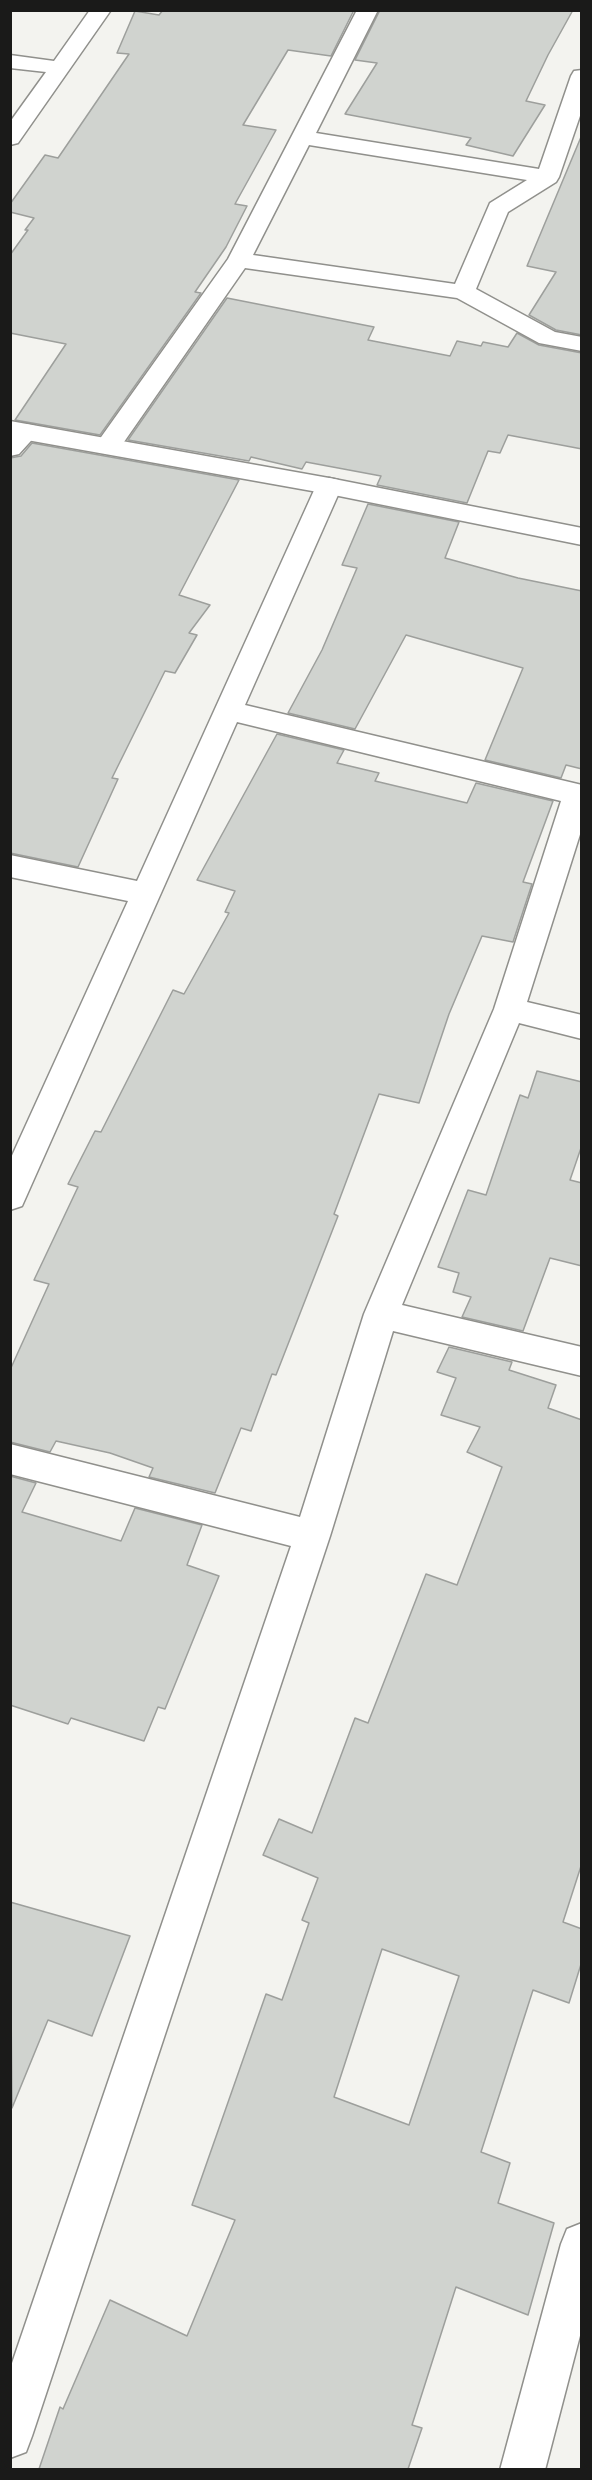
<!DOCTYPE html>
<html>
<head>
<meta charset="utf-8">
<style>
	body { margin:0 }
	#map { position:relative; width:592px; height:2480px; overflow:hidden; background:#f3f3ef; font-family:Quicksand,sans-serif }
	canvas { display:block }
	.frame { position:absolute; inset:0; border:12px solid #1a1a19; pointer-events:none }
</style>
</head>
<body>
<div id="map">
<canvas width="592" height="2480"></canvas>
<div class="frame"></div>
</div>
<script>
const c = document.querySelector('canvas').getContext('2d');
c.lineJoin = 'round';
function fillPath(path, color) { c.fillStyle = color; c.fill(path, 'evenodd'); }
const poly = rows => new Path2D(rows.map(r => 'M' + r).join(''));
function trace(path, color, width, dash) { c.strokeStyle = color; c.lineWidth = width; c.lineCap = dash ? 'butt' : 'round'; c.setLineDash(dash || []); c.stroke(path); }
const building = poly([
	[163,10,354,10,331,56,288,50,243,125,276,130,235,204,247,206,226,247,195,292,201,293,100,435,15,420,66,344,10,333,10,255,28,230,25,230,34,218,10,212,10,204,45,155,58,158,129,54,117,53,135,11,159,15,163,10],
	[380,10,573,10,548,55,526,101,545,105,513,156,466,145,471,138,345,114,377,63,355,60,380,10],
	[581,137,582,137,582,335,556,330,529,315,556,272,527,266,581,137],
	[227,298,374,327,368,340,450,356,457,341,481,346,483,342,508,347,517,333,539,345,582,353,582,449,508,435,500,453,488,451,467,503,377,485,381,476,306,462,302,469,251,457,249,461,128,440,227,298],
	[32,443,239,480,179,595,210,605,189,633,197,635,175,673,165,671,112,778,118,779,78,867,10,853,10,458,21,456,32,443],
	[368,504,459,522,445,558,518,578,582,591,582,769,566,765,561,778,485,760,523,668,406,635,355,729,288,713,322,650,357,568,342,565,368,504],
	[277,734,344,750,337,763,379,773,375,781,467,803,476,783,553,801,523,882,532,884,513,942,482,936,449,1014,419,1103,379,1094,334,1214,338,1216,276,1375,272,1374,251,1431,241,1428,215,1493,149,1477,153,1468,110,1453,56,1441,50,1452,10,1442,10,1370,49,1284,34,1280,78,1187,68,1184,95,1131,101,1132,173,990,184,994,229,913,225,912,235,891,197,880,277,734],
	[537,1071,582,1082,582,1145,570,1180,582,1183,582,1266,550,1258,523,1331,462,1317,471,1297,453,1292,459,1273,438,1267,468,1190,486,1195,520,1095,528,1098,537,1071],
	[449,1347,512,1362,509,1370,556,1385,548,1408,582,1420,582,1863,563,1922,582,1929,582,1961,569,2003,533,1990,481,2152,510,2163,498,2203,554,2223,528,2315,456,2287,412,2425,422,2428,408,2469,39,2469,60,2407,63,2409,110,2300,187,2336,235,2220,192,2205,266,1994,282,2000,309,1923,302,1920,318,1878,263,1855,279,1819,312,1833,355,1718,368,1723,426,1574,457,1585,502,1467,467,1452,480,1427,441,1415,456,1378,437,1372,449,1347],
	[382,1949,459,1976,409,2125,334,2097,382,1949],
	[10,1476,36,1483,22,1512,121,1541,135,1508,202,1525,187,1565,219,1576,165,1709,158,1707,144,1741,71,1718,68,1724,10,1705,10,1476],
	[10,1902,130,1936,92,2036,48,2020,12,2108,10,1902]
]);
fillPath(building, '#d0d3cf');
trace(building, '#9d9f9c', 1.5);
const street = poly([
	[90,10,111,10,18,143,10,145,10,122,46,72,10,68,10,55,54,61,90,10],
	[357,10,378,10,316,133,539,169,571,76,574,71,582,70,582,110,559,177,556,182,508,212,476,289,555,332,582,337,582,351,539,343,457,298,245,268,117,452,108,454,99,452,95,446,99,440,228,259,357,10],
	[309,145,527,180,490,203,455,284,253,255,309,145],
	[26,424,35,426,39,432,19,454,10,456,10,433,17,426,26,424],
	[329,478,338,480,342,486,245,705,582,785,582,828,527,1002,582,1015,582,1039,519,1023,402,1305,582,1347,582,1376,393,1331,330,1536,32,2436,26,2452,10,2458,10,2369,291,1546,10,1474,10,1444,300,1517,364,1314,494,1009,561,801,237,722,26,1197,22,1206,10,1210,10,1160,128,901,10,877,10,855,137,881,316,486,320,480,329,478],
	[582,2223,582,2328,545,2470,500,2470,561,2244,567,2229,582,2223]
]);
const secondary = poly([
	[10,421,329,478,582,528,582,545,329,494,10,437,10,421]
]);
trace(street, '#90908c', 3);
trace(secondary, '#90908c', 3);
fillPath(street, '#fff');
fillPath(secondary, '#fff');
</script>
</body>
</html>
